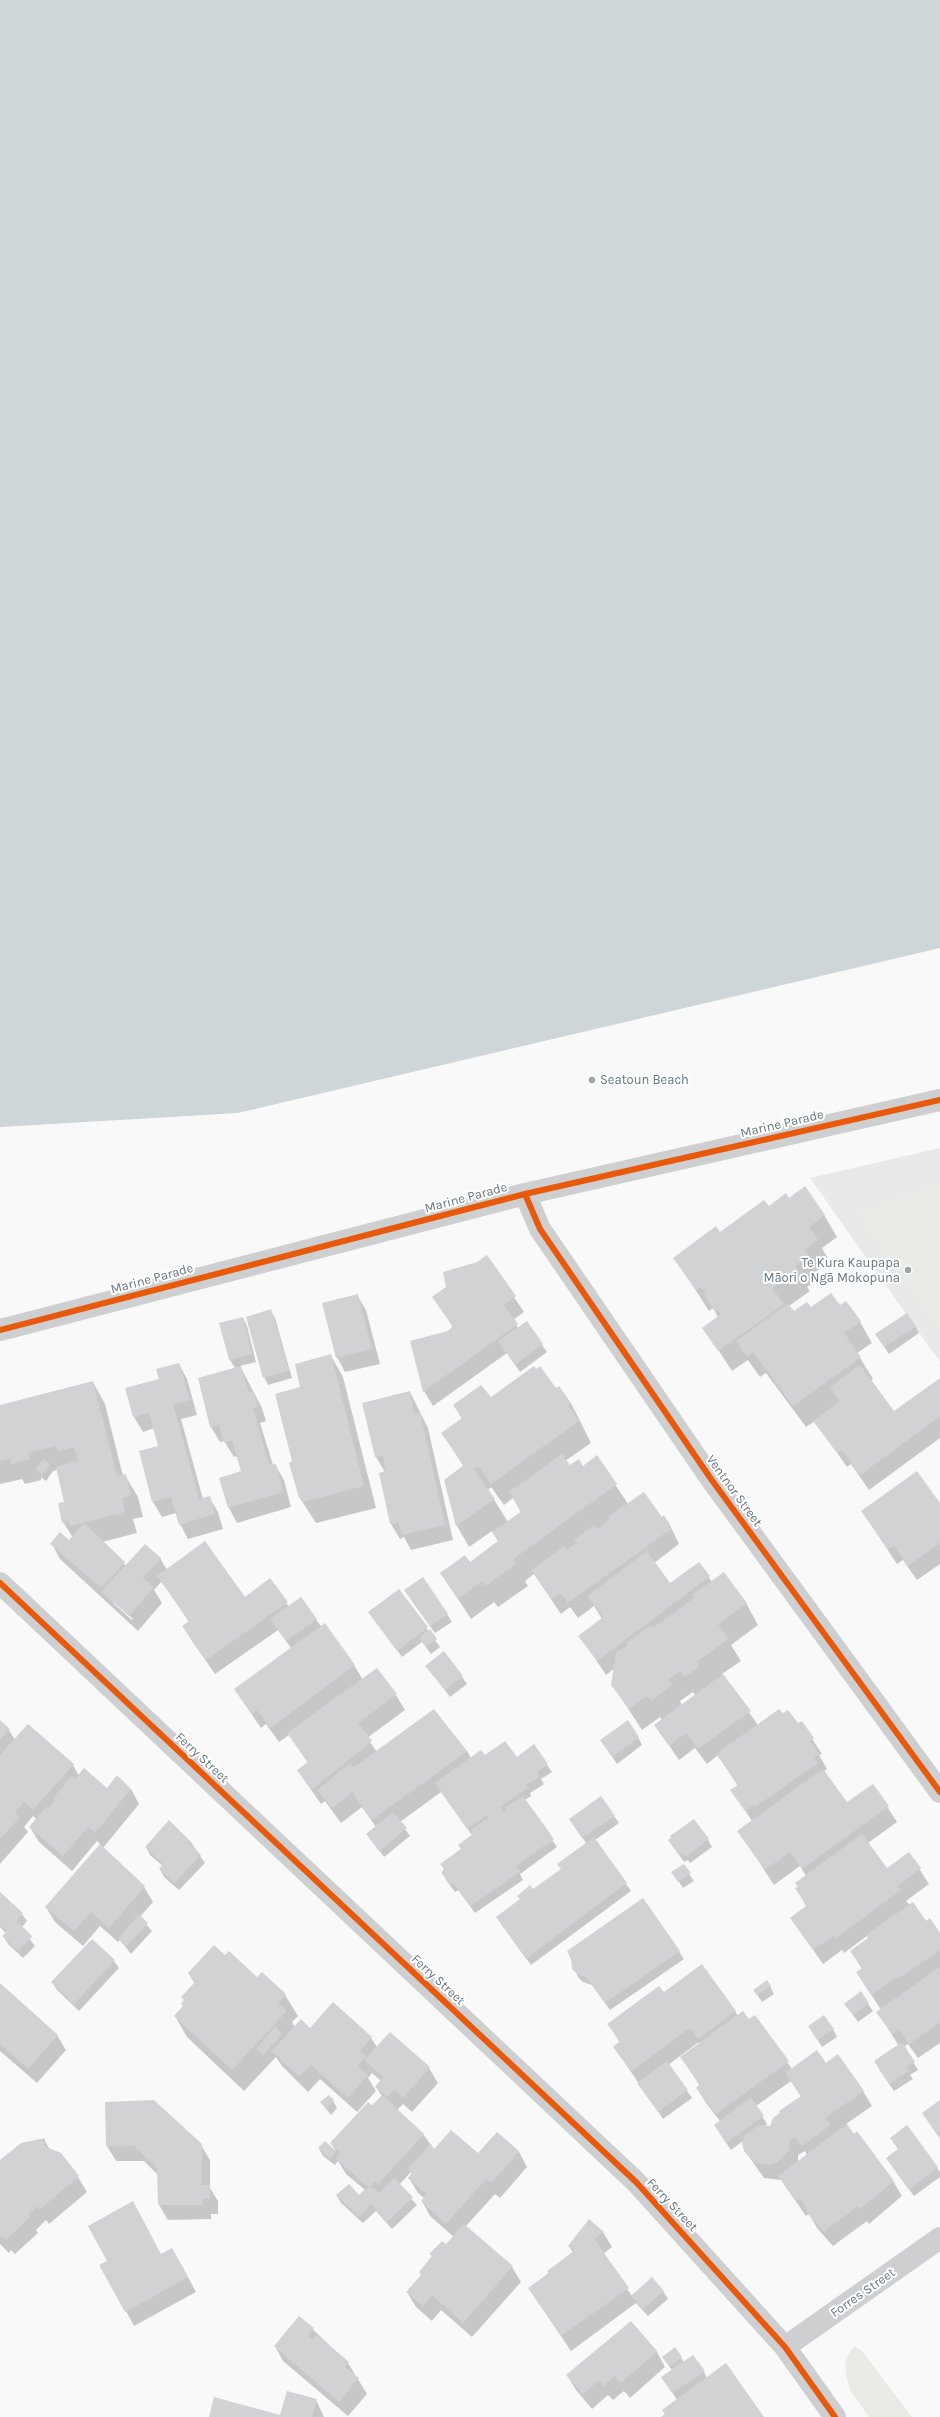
<!DOCTYPE html>
<html>
<head>
<meta charset="utf-8">
<style>
	body { margin:0 }
	canvas { display:block; background:#f9f9f9 }
</style>
</head>
<body>
<canvas width="940" height="2417"></canvas>
<script>
const c = document.querySelector('canvas').getContext('2d');
c.lineJoin = 'round';
function fillPath(path, color) { c.fillStyle = color; c.fill(path, 'evenodd'); }
const poly = rows => new Path2D(rows.map(r => 'M' + r).join(''));
function trace(path, color, width, dash) { c.strokeStyle = color; c.lineWidth = width; c.lineCap = dash ? 'butt' : 'round'; c.setLineDash(dash || []); c.stroke(path); }
function write(font, color, halo, rows, align = 'center') {
  c.font = font + ' Karla,sans-serif'; c.lineWidth = 4; c.setLineDash([]); c.textBaseline = 'middle'; c.strokeStyle = halo; c.fillStyle = color; for (const [text, x, y, turn = 0] of rows) {
    c.save(); c.translate(x, y); c.rotate((+turn || 0) * Math.PI / 180); c.textAlign = isNaN(turn) ? turn : align; if (halo) c.strokeText(text, 0, 0); c.fillText(text, 0, 0); c.restore();
  }
}
fillPath(poly([
	[940,1148,940,1362,810,1178]
]), '#e8e9e9');
fillPath(poly([
	[940,1183,940,1333,857,1212],
	[854,2346,862,2351,912,2417,869,2417,851,2392,847,2379,845,2365,848,2355]
]), '#e8ebe6');
fillPath(poly([
	[0,0,940,0,940,948,238,1113,0,1127]
]), '#ced6d9');
fillPath(poly([
	[789,1199,824,1215,837,1237,822,1248,830,1262,817,1271,820,1277,807,1287,810,1291,789,1306,793,1313,811,1308,840,1307,860,1322,872,1343,857,1353,873,1379,871,1380,894,1412,940,1379,940,1438,869,1490,851,1464,847,1467,815,1421,806,1427,766,1373,760,1377,748,1360,732,1371,704,1328,718,1317,713,1308,709,1311,675,1258,768,1208],
	[486,1256,524,1312,513,1320,518,1328,526,1322,547,1352,520,1372,507,1353,433,1406,424,1391,411,1342,448,1331,453,1327,433,1297],
	[357,1295,366,1310,380,1364,345,1372,337,1357],
	[271,1311,275,1318,292,1378,268,1385,264,1377],
	[243,1318,247,1326,256,1362,240,1366,262,1408,266,1421,260,1423,273,1465,275,1465,284,1480,291,1507,237,1523,229,1508,242,1472,238,1456,234,1457,224,1441,220,1442,211,1427,235,1368,230,1360,221,1324],
	[915,1326,919,1333,889,1354,881,1342],
	[331,1356,343,1377,376,1508,316,1523,300,1498,293,1461,301,1388],
	[179,1364,187,1379,197,1415,181,1419,203,1499,209,1497,218,1512,223,1529,188,1539,180,1524,176,1513,162,1517,153,1502,140,1452,159,1447,154,1428,143,1432,134,1417,160,1380],
	[93,1382,105,1404,123,1476,125,1475,138,1497,143,1517,133,1519,137,1533,102,1542,126,1566,160,1558,167,1570,245,1598,270,1580,289,1607,316,1620,354,1665,363,1680,396,1695,405,1710,367,1738,377,1752,467,1751,471,1758,485,1757,516,1759,534,1746,552,1772,541,1779,544,1784,530,1793,531,1796,525,1800,557,1847,520,1874,523,1880,475,1913,458,1890,455,1892,446,1880,442,1864,462,1850,472,1835,441,1792,400,1822,410,1836,384,1857,367,1834,376,1827,362,1807,341,1823,325,1801,321,1804,298,1771,308,1763,289,1735,279,1742,266,1724,261,1728,235,1690,291,1648,278,1630,215,1674,192,1641,183,1626,189,1622,162,1581,154,1590,162,1603,138,1631,60,1559,52,1544,69,1542,73,1538,63,1522,65,1502,57,1470,53,1471,46,1481,41,1477,41,1480,25,1484,22,1479,0,1484,0,1406],
	[114,1602,133,1619,132,1620,113,1603],
	[555,1390,571,1403,591,1443,565,1461,570,1467,583,1467,597,1457,628,1504,662,1518,664,1516,669,1523,679,1544,654,1563,670,1585,699,1564,712,1582,746,1603,758,1625,731,1645,741,1661,722,1674,758,1725,797,1725,801,1722,822,1754,819,1755,827,1769,824,1771,847,1803,873,1785,897,1822,868,1843,887,1869,909,1853,929,1884,906,1901,940,1935,940,2043,918,2058,908,2044,904,2047,918,2070,910,2075,913,2079,894,2091,879,2069,899,2046,878,2013,881,2010,857,1972,862,1969,851,1951,869,1938,867,1936,844,1953,842,1950,823,1964,791,1918,807,1907,796,1889,806,1876,800,1866,774,1885,739,1831,752,1821,732,1790,738,1786,718,1755,707,1764,695,1748,679,1760,655,1725,662,1720,660,1717,642,1730,612,1684,615,1668,606,1675,580,1636,602,1619,594,1606,578,1618,570,1607,561,1614,534,1574,525,1581,528,1586,498,1607,494,1602,471,1619,441,1573,470,1563,499,1542,492,1531,469,1547,457,1526,445,1481,464,1467,443,1434,462,1419,454,1405],
	[491,1487,504,1505,513,1498,521,1512,508,1522,488,1490],
	[693,1692,695,1695,682,1705,680,1701],
	[410,1392,428,1428,453,1540,411,1550,404,1537,400,1539,391,1524,385,1472,376,1457],
	[940,1504,940,1564,917,1580,903,1560,897,1564,862,1511],
	[399,1590,440,1647,431,1654,422,1642,402,1657,374,1619],
	[410,1598,447,1614,452,1622,435,1633],
	[444,1652,467,1684,450,1697,427,1666],
	[0,1722,9,1730,15,1740,73,1765,79,1776,107,1789,131,1789,139,1804,103,1848,144,1887,153,1902,140,1917,152,1931,131,1954,120,1940,118,1942,100,1926,83,1946,55,1922,46,1907,101,1845,97,1841,72,1871,39,1842,30,1827,37,1820,33,1816,24,1827,28,1832,0,1864],
	[638,1737,642,1745,617,1764,606,1748],
	[614,1816,619,1823,595,1840,631,1891,531,1965,502,1925,533,1891,562,1869,587,1844,574,1826],
	[169,1822,190,1841,205,1863,179,1890,164,1877,160,1869,163,1866,150,1855,146,1847],
	[708,1840,712,1847,690,1863,688,1860,684,1862,669,1841],
	[683,1865,694,1881,683,1888,677,1879],
	[0,1894,22,1914,27,1921,21,1928,35,1946,23,1958,8,1944,3,1936,6,1933,0,1927],
	[642,1899,684,1959,610,2010,592,1985,583,1982,578,1977,568,1952],
	[92,1940,114,1961,119,1968,79,2011,57,1990,52,1982],
	[225,1956,257,1979,262,1974,285,1995,298,2016,292,2022,295,2027,310,2029,333,2003,371,2038,377,2047,429,2068,438,2083,412,2112,403,2104,397,2110,423,2134,435,2150,478,2155,497,2133,519,2152,527,2167,500,2198,495,2194,466,2226,512,2267,521,2282,472,2337,441,2310,432,2321,416,2307,407,2292,422,2276,433,2258,431,2254,446,2246,454,2237,430,2216,422,2201,424,2198,418,2193,409,2178,412,2175,411,2172,399,2185,417,2205,392,2229,376,2211,363,2223,341,2203,337,2196,359,2196,365,2190,346,2174,338,2161,335,2165,323,2156,319,2149,336,2151,331,2143,382,2096,376,2087,381,2081,372,2073,368,2078,376,2091,357,2112,320,2079,308,2092,282,2066,276,2057,244,2091,187,2037,175,2016,184,2007,195,1984,189,1974],
	[0,1985,57,2035,66,2050,37,2083,0,2051],
	[770,1986,774,1994,762,2002,754,1990],
	[860,1993,873,2011,858,2022,845,2004],
	[663,1994,735,2011,738,2016,749,2021,755,2016,792,2069,825,2064,863,2091,872,2106,846,2124,893,2181,902,2196,869,2224,867,2221,833,2246,817,2228,809,2214,806,2216,781,2180,764,2178,745,2151,743,2141,731,2150,719,2132,720,2121,706,2103,697,2088,700,2086,682,2058,700,2044,699,2042,668,2065,692,2098,663,2119,614,2047,620,2043,609,2024],
	[791,2081,801,2097,771,2127,764,2127,767,2124,756,2106],
	[805,2151,807,2155,798,2162,798,2155],
	[833,2029,837,2037,822,2047,814,2034],
	[333,2101,337,2108,331,2115,322,2103],
	[907,2127,940,2172,940,2177,914,2196,887,2159,899,2150],
	[44,2139,50,2150,78,2177,87,2192,49,2224,46,2220,36,2230,38,2233,15,2254,11,2250,9,2253,0,2244,0,2162],
	[201,2145,210,2160,210,2188,218,2201,218,2214,211,2214,211,2219,168,2220,159,2205,158,2175,144,2161,116,2161,107,2146],
	[603,2232,612,2247,603,2254,632,2296,663,2291,668,2299,648,2316,636,2303,571,2351,529,2289,573,2253,569,2246],
	[161,2255,181,2264,196,2292,134,2326,126,2311],
	[300,2317,348,2363,367,2394,348,2416,283,2361,275,2346],
	[631,2323,657,2352,665,2367,630,2398,624,2391,613,2400,608,2395,592,2409,576,2390,567,2375],
	[675,2349,684,2362,704,2372,707,2378,763,2417,662,2417,677,2400,667,2384,672,2370,663,2358],
	[316,2400,324,2417,210,2417,281,2416]
]), '#0003');
fillPath(poly([
	[805,1186,825,1215,809,1227,818,1240,805,1250,809,1256,795,1266,798,1270,772,1288,784,1304,718,1351,702,1328,721,1314,718,1310,716,1312,704,1295,706,1293,701,1287,696,1290,673,1258,716,1226,720,1232,764,1200,769,1206,786,1193,789,1198],
	[487,1255,516,1296,504,1305,518,1324,423,1392,410,1341,448,1331,453,1326,432,1297,446,1287,443,1272,477,1262],
	[831,1293,840,1305,846,1301,861,1321,844,1333,861,1357,793,1406,753,1352,747,1357,736,1341,788,1304,794,1311,807,1302,811,1307],
	[358,1294,372,1349,336,1358,322,1303],
	[271,1309,289,1370,263,1378,246,1317],
	[907,1313,916,1326,884,1347,875,1334],
	[243,1317,252,1354,229,1360,219,1323],
	[527,1321,543,1344,515,1365,498,1341],
	[331,1354,364,1486,303,1502,302,1498,299,1498,289,1463,292,1461,275,1394,300,1387,295,1364],
	[179,1363,190,1400,173,1404,199,1499,210,1496,215,1514,179,1525,171,1497,152,1502,139,1451,158,1446,149,1413,133,1417,125,1388,159,1379,156,1369],
	[860,1365,894,1411,940,1378,940,1416,860,1475,842,1450,837,1453,813,1421,840,1401,830,1387],
	[241,1366,249,1393,253,1391,258,1406,253,1408,269,1465,276,1464,283,1492,228,1508,219,1478,241,1471,232,1440,224,1443,219,1425,210,1427,198,1378],
	[534,1366,536,1369,540,1366,556,1388,559,1386,571,1403,568,1405,579,1421,491,1484,478,1466,474,1469,495,1499,456,1526,444,1480,464,1465,441,1433,462,1418,453,1405,481,1385,491,1397],
	[93,1381,117,1476,126,1474,131,1495,122,1498,125,1512,70,1526,68,1521,62,1523,58,1503,64,1502,56,1467,78,1461,74,1447,58,1451,56,1446,28,1453,30,1459,11,1464,10,1458,0,1460,0,1405],
	[410,1391,414,1414,420,1412,445,1525,402,1535,398,1522,390,1524,379,1473,386,1471,383,1455,375,1457,362,1403],
	[562,1454,570,1465,579,1459,583,1466,597,1455,617,1484,513,1559,516,1564,485,1586,482,1581,458,1599,440,1573,465,1555,470,1562,498,1541,492,1532,522,1511,509,1492],
	[44,1459,50,1464,42,1475,35,1469],
	[917,1471,940,1503,940,1543,908,1566,894,1546,888,1549,861,1511],
	[644,1492,662,1517,664,1515,671,1529,568,1603,561,1593,552,1599,531,1570,564,1546,567,1550,577,1543,574,1540,594,1525,597,1529,610,1519,608,1517],
	[84,1523,125,1562,101,1588,50,1544,60,1532,69,1540],
	[205,1541,245,1597,270,1578,288,1602,206,1660,182,1626,189,1621,157,1576],
	[145,1544,161,1558,143,1578,154,1587,129,1616,101,1592],
	[647,1551,670,1583,699,1562,710,1576,597,1661,578,1636,603,1617,587,1596],
	[724,1572,747,1603,718,1624,729,1639,696,1662,699,1667,684,1677,680,1671,668,1680,672,1685,651,1701,647,1696,629,1709,611,1685,616,1653,628,1645,626,1643,651,1625,653,1628,694,1598,692,1595],
	[423,1577,448,1614,430,1626,404,1590],
	[399,1589,428,1627,397,1651,368,1612],
	[301,1597,317,1619,286,1641,270,1619],
	[325,1623,355,1665,270,1728,257,1710,252,1714,234,1689],
	[430,1629,437,1639,426,1647,419,1638],
	[444,1651,463,1676,445,1690,425,1666],
	[377,1668,397,1694,358,1723,372,1741,312,1790,297,1770,308,1762,287,1733],
	[723,1674,751,1711,698,1749,686,1733,669,1746,654,1725],
	[434,1709,467,1751,372,1820,352,1792,332,1808,317,1790,349,1764,354,1767],
	[779,1709,783,1713,788,1710,798,1723,802,1721,814,1738,810,1741,819,1754,814,1757,818,1763,755,1807,753,1805,745,1811,730,1790,738,1785,716,1754],
	[0,1720,10,1729,0,1739],
	[628,1720,639,1737,612,1757,600,1740],
	[28,1724,74,1764,33,1810,24,1802,15,1813,20,1817,0,1839,0,1755],
	[505,1741,517,1757,534,1744,548,1764,537,1772,540,1776,526,1785,528,1788,500,1807,503,1812,507,1810,505,1807,523,1796,554,1839,516,1866,520,1872,470,1906,453,1883,450,1885,441,1872,445,1870,440,1864,461,1849,458,1845,473,1834,470,1830,488,1818,487,1815,467,1829,435,1783,481,1750,485,1755],
	[84,1768,107,1788,117,1775,131,1789,95,1833,88,1827,63,1856,29,1827,46,1807,48,1809,55,1800,53,1798,72,1776,75,1779],
	[823,1769,847,1802,873,1784,889,1806,802,1869,790,1852,765,1870,737,1831],
	[601,1796,615,1816,582,1838,569,1819],
	[393,1812,407,1828,379,1851,366,1834],
	[694,1819,709,1839,685,1857,682,1853,679,1855,668,1840,671,1838,670,1836],
	[169,1820,190,1841,188,1842,201,1855,174,1883,159,1869,163,1864,145,1847],
	[862,1834,887,1868,909,1852,921,1868,898,1886,901,1890,835,1939,833,1936,813,1950,790,1918,807,1905,795,1888,798,1887,795,1883],
	[594,1837,627,1883,526,1959,496,1917,520,1899,517,1896,530,1885,533,1889,561,1869,557,1864],
	[100,1844,145,1886,109,1928,91,1912,74,1931,45,1907],
	[684,1864,691,1873,678,1882,671,1872],
	[0,1892,23,1913,17,1921,31,1935,32,1937,18,1951,2,1936,7,1931,0,1925],
	[643,1898,680,1951,605,2003,586,1977,577,1974,572,1969,571,1956,567,1951],
	[913,1902,926,1921,930,1918,940,1933,940,1950,898,1979,897,1977,871,1995,856,1972,862,1968,850,1951,868,1938,866,1935],
	[139,1914,148,1923,126,1947,118,1939],
	[92,1939,115,1960,74,2004,51,1982],
	[214,1945,225,1955,229,1951,257,1977,262,1972,286,1994,278,2003,287,2011,232,2070,174,2016,183,2006,181,2004,184,2000,181,1997,196,1981,188,1973],
	[702,1964,736,2011,698,2039,690,2028,631,2071,613,2047,620,2041,607,2024,659,1986,664,1992],
	[940,1967,940,2022,909,2044,899,2030,892,2034,876,2012],
	[767,1980,771,1986,757,1995,753,1990],
	[0,1983,58,2035,28,2069,0,2044],
	[861,1991,869,2003,853,2015,844,2004],
	[333,2002,372,2037,360,2051,366,2056,358,2066,368,2075,348,2098,311,2065,299,2077,272,2051,301,2019,310,2028],
	[743,2011,749,2019,755,2015,789,2061,716,2114,696,2088,700,2084,680,2057],
	[824,2015,834,2029,817,2040,808,2026],
	[275,2027,282,2034,263,2055,256,2049],
	[390,2032,430,2067,403,2098,394,2090,387,2097,375,2087,383,2077,364,2060],
	[902,2042,915,2062,907,2067,909,2071,889,2084,874,2061],
	[817,2050,826,2063,838,2054,864,2091,825,2118,831,2125,802,2146,795,2137,790,2140,789,2150,777,2163,771,2165,755,2163,744,2151,742,2143,745,2135,759,2125,770,2126,773,2118,780,2113,779,2111,801,2096,785,2073],
	[667,2061,688,2090,658,2112,637,2083],
	[329,2095,334,2100,326,2109,320,2102],
	[382,2095,424,2134,378,2184,375,2181,369,2188,336,2159,341,2153,330,2143,368,2102,372,2106],
	[751,2097,764,2116,726,2143,714,2125],
	[154,2100,202,2144,202,2185,210,2185,210,2199,203,2199,203,2205,158,2205,157,2168,134,2146,106,2146,105,2102],
	[940,2100,940,2139,922,2113],
	[847,2124,854,2134,857,2131,894,2181,860,2209,858,2206,824,2232,807,2213,806,2208,800,2199,797,2201,778,2176],
	[907,2125,938,2167,909,2190,886,2158,898,2149,890,2138],
	[451,2130,478,2153,497,2132,519,2151,491,2183,486,2179,446,2224,421,2201,427,2194,408,2178,412,2173,408,2169,430,2144,434,2149],
	[45,2138,44,2146,61,2153,79,2176,40,2209,37,2206,28,2215,30,2217,6,2240,2,2236,0,2238,0,2160,21,2143],
	[325,2141,336,2151,330,2159,318,2148],
	[394,2178,413,2197,387,2222,371,2204,359,2217,336,2195,349,2184,359,2195,364,2190,373,2187,379,2193],
	[133,2201,161,2254,172,2248,188,2277,125,2312,99,2265,107,2261,88,2226],
	[589,2219,604,2232,594,2239,629,2288,561,2336,528,2288,549,2273,547,2271,574,2251,568,2246],
	[464,2224,513,2266,463,2323,432,2295,423,2306,406,2292,421,2275,419,2272,432,2256,429,2254,442,2241,446,2244],
	[652,2277,664,2291,643,2309,631,2296],
	[299,2316,314,2328,308,2336,312,2340,317,2335,349,2362,345,2367,359,2378,339,2402,274,2346],
	[631,2321,657,2351,621,2383,615,2376,604,2386,599,2380,583,2394,566,2375],
	[675,2347,682,2357,670,2366,662,2357],
	[693,2355,705,2371,672,2393,661,2377],
	[726,2363,764,2417,661,2417,665,2414,662,2410],
	[287,2391,317,2399,312,2417,209,2417,214,2397,280,2415]
]), '#d0d2d3');
trace(poly([
	[525,1194,540,1229,711,1479,940,1792],
	[0,1583,636,2182,785,2347,835,2417],
	[785,2347,940,2238]
]), '#cecfd0', 22);
trace(poly([
	[0,1330,525,1194,940,1100]
]), '#cecfd0', 22);
trace(poly([
	[525,1194,540,1229,711,1479,940,1792],
	[0,1330,525,1194,940,1100],
	[0,1583,636,2182,785,2347,835,2417]
]), '#e8590c', 6);
for (const [x, y, r, color] of [
	[592,1080,4,"#99a4ac"],
	[908,1270,4,"#99a4ac"]
]) { const dot = new Path2D(); dot.arc(x, y, r, 0, 2 * Math.PI); c.fillStyle = color; c.fill(dot); trace(dot, '#fff', 1.5); }
write('13px', '#657683', '#fff', [
	["Seatoun Beach",600,1080],
	["Te Kura Kaupapa",900,1263,"right"],
	["Māori o Ngā Mokopuna",900,1278,"right"]
], 'left');
write('13px', '#657683', '#fff', [
	["Marine Parade",782,1124,-13],
	["Marine Parade",466,1198,-15],
	["Marine Parade",152,1279,-15],
	["Ventnor Street",734,1491,54],
	["Ferry Street",202,1758,43],
	["Ferry Street",438,1980,43],
	["Ferry Street",672,2205,47],
	["Forres Street",863,2293,-35]
]);
</script>
</body>
</html>
